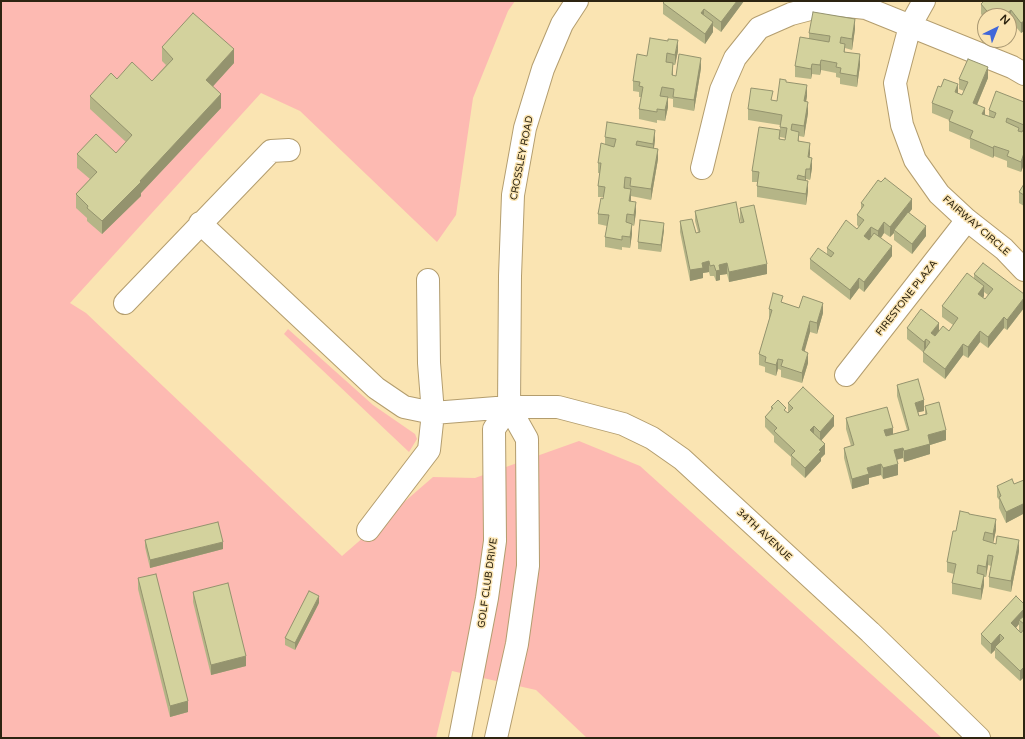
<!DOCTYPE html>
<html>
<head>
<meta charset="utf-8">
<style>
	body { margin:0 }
	#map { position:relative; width:1025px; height:739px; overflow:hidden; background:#fae4b2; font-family:"Varela Round",sans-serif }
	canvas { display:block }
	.frame { position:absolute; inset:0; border:2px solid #2d2411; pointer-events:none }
	.north { position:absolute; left:977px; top:8px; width:40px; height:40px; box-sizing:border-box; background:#fae4b2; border:1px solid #a89772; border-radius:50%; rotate:43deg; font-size:11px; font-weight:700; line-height:16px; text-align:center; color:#2d2411 }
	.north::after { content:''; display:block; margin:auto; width:14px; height:18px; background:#4067d9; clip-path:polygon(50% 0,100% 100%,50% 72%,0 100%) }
</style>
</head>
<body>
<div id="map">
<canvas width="1025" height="739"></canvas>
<div class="frame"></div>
<div class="north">N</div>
</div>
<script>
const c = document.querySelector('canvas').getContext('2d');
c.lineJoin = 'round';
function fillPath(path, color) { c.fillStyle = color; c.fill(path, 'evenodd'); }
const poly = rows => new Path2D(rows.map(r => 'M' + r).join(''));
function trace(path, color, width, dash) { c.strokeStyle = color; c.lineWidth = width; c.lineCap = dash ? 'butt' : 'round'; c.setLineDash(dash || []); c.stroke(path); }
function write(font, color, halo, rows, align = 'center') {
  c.font = font + ' "Varela Round",sans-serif'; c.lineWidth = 3; c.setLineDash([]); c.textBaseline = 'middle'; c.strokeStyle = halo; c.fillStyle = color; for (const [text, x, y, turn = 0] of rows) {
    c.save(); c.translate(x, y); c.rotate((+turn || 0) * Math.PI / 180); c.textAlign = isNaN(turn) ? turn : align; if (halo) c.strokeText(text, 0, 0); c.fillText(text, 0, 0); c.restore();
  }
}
fillPath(poly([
	[1,1,515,1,508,11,473,98,456,215,437,242,300,111,261,93,70,303,86,313,342,556,433,477,475,478,579,441,640,466,942,738,587,738,536,690,452,671,436,738,1,738],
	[288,329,373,405,415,434,417,439,409,452,284,334]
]), '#fdbab2');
const minor = poly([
	[924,1,910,26,895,83,902,125,915,160,939,194,967,220,1004,249,1024,270],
	[702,168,721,90,735,58,759,28,791,14,829,4,866,8,1012,67,1024,74],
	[200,223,376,388,404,407,433,413,509,407,558,407,623,424,652,438,682,459,870,632,979,738],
	[125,303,271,151,289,150],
	[846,375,967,220],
	[368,530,429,450,433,413,429,363,428,280],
	[460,738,487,598,495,541,494,429,509,407],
	[496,738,517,644,528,566,527,439,509,407,510,276,513,195,525,128,543,69,562,24,577,1]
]);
trace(minor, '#b39d6e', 24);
trace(minor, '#fff', 22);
fillPath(poly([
	[744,1,721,32,713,26,713,32,705,44,663,14,663,3],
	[1024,1,1024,31,1021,33,1011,21,1009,16,985,16,985,19,981,14,981,4],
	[855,29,852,50,845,48,845,52,860,65,857,87,840,84,840,78,836,77,836,73,821,70,820,75,812,74,811,79,795,77,795,66,809,38,809,33],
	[162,47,234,63,213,86,221,108,141,193,141,196,102,234,87,221,87,218,76,208,76,194,90,179,77,168,77,154,116,153,126,142,90,109,90,96,117,79,152,81,166,65,162,61],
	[678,51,675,65,673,65,673,76,676,76,701,68,694,111,673,107,673,99,668,98,668,107,665,121,657,120,657,123,639,119,639,109,641,97,639,97,639,92,633,91,633,81,647,56],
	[988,78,977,105,985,115,989,116,989,110,1024,102,1024,164,1021,172,1007,167,1007,161,994,156,993,158,970,148,970,140,949,131,949,120,932,113,932,103,958,93,962,95,964,91,959,89,959,79],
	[786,82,807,96,806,102,808,113,804,137,799,136,799,141,810,154,809,157,812,168,810,180,806,179,806,180,808,191,806,205,757,197,757,182,752,182,752,171,780,130,780,125,748,120,748,109,773,100,777,101],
	[780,137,785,138,785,140,780,139],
	[605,137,655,140,654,148,658,159,651,200,631,196,630,201,636,212,634,226,632,225,632,234,630,248,622,247,622,250,605,247,605,237,607,226,598,224,598,214,604,197,598,197,598,186,600,173,598,173,598,163,605,145],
	[1024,184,1024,216,1024,206,1019,203,1019,192],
	[861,203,912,209,909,213,926,236,912,254,894,240,894,233,890,237,884,233,881,238,892,256,864,292,859,288,850,300,810,269,810,259,827,254,827,248,857,229,859,227,857,225,857,215,861,210],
	[740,208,767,274,729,282,727,274,720,275,720,280,716,281,714,276,710,276,709,272,703,273,703,278,690,281,680,232,680,221,696,233,698,232,695,221,695,211,740,223,741,223,740,219],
	[664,230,661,252,638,249,638,242],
	[974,274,1024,298,1024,308,1007,330,1004,328,988,348,980,342,968,358,963,355,945,379,923,362,923,352,907,339,907,328,939,331,949,331,953,325,942,317,942,306,974,278],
	[984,292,988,295,985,299,983,298,984,296],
	[783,303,799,308,823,313,817,334,810,332,804,351,808,363,802,383,781,377,781,370,778,369,776,376,765,372,765,367,759,365,759,354,769,320,769,309],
	[897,385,924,411,918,412,919,416,925,414,925,406,946,440,930,445,930,454,904,462,903,458,897,460,898,475,883,479,881,475,869,478,869,484,852,489,844,458,844,448,851,446,846,429,846,418,893,434,907,430,897,396],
	[788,403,834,426,821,440,825,454,821,458,821,461,805,478,791,465,791,457,774,442,774,436,765,427,765,417,771,410,771,407,786,412,788,413],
	[1024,480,1024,525,1023,514,1006,523,999,508,999,500,997,497,997,486,1014,484],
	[969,514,996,530,993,543,1019,551,1011,592,989,587,989,577,991,566,988,565,986,577,984,577,984,585,981,600,952,594,952,583,954,574,947,572,947,562,956,531],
	[145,540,223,549,150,568,145,547],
	[138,578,188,712,170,717,138,589],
	[193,592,246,666,211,675,193,602],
	[319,603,295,650,285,645,285,638],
	[1024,604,1024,677,1020,681,995,658,995,650,991,654,981,644,981,634],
	[1019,624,1019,631,1021,633,1016,628]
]), '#b5b587');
fillPath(poly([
	[737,1,744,1,721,32,721,22],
	[704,9,704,20,701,13],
	[1011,10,1011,21,1009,22,1009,16,1004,16],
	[855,19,855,29,852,50,852,39],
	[1024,21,1024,31,1021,33,1021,23],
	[713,22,713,32,705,44,705,34],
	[678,40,678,51,675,65,675,55],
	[234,49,234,63,206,94,206,80],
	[860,54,860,65,857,87,857,76],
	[701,58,701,68,694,111,694,100],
	[821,60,821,70,820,75,820,65],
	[673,63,673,73,672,86,672,75],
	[812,64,812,74,811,79,811,69],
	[988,67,988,78,973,114,973,103],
	[958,84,958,95,955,92],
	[807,85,807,96,804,112,804,101],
	[221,94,221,108,141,193,141,196,102,234,102,221],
	[668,97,668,107,665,121,665,110],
	[808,102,808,113,804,137,804,126],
	[985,108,985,118,982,114],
	[655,130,655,140,653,154,653,144],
	[810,143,810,154,808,167,808,157],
	[994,146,994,156,993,158,993,148],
	[658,149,658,159,651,200,651,189],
	[1024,153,1024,164,1021,172,1021,162],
	[812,158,812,168,810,180,810,169],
	[806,169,806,179,805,187,805,177],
	[625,177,625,187,624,199,624,188],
	[808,181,808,191,806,205,806,194],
	[631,189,631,200,629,211,629,201],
	[912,199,912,209,895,231,894,230,894,233,890,237,890,227],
	[636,202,636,212,634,226,634,215],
	[884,222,884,233,878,242,878,231],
	[664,223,664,230,661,252,661,245],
	[632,224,632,234,630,248,630,237],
	[926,226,926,236,912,254,912,244],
	[871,227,871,237,864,247,864,236],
	[892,246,892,256,864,292,864,282],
	[709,261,709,272,703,273,703,278,690,281,690,270,702,263],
	[727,263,727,274,720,275,720,280,716,281,716,271,719,265],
	[767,264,767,274,729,282,729,272],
	[859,278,859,288,850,300,850,290],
	[984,286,984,296,978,304,978,294],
	[1024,298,1024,308,1007,330,1007,320],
	[823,303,823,313,817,334,817,323],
	[1004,317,1004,328,988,348,988,337],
	[810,321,810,332,802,361,802,350],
	[939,323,939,334,931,344,931,333],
	[980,331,980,342,968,358,968,347],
	[926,339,926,349,924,352,924,342],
	[963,344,963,355,945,379,945,369],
	[808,353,808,363,802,383,802,373],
	[778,359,778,369,776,376,776,365],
	[924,400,924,411,915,413,915,403],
	[834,416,834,426,820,442,820,432],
	[814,426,814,437,810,430],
	[893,428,893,438,884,440,884,430],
	[946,430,946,440,930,445,930,454,904,462,904,451,928,435],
	[825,444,825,454,821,458,821,461,805,478,805,468,819,450],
	[903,448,903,458,894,460,894,450],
	[881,464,881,475,869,478,869,484,852,489,852,479,867,468],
	[898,464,898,475,883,479,883,468],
	[1023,504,1023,514,1006,523,1006,512],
	[996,519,996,530,993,544,993,534],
	[1019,540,1019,551,1011,592,1011,581],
	[223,542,223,549,150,568,150,560],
	[988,555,988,565,986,577,986,567],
	[984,575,984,585,981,600,981,589],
	[319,596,319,603,295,650,295,643],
	[1024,609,1024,619,1019,620,1019,624,1011,634,1011,623],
	[1000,634,1000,645,995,647,995,650,991,654,991,644],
	[246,656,246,666,211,675,211,665],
	[1024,667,1024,677,1020,681,1020,671],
	[188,701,188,712,170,717,170,706]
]), '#94936e');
const building = poly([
	[665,1,737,1,721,22,704,9,701,13,713,22,705,34,663,3,665,1],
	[984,1,1024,1,1024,21,1021,23,1011,10,1004,16,991,16,981,4,984,1],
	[813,12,855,19,852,39,841,37,840,43,845,44,844,52,860,54,857,76,840,73,841,68,836,67,837,63,821,60,820,65,812,64,811,69,795,66,800,37,829,42,830,36,809,33,813,12],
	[193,13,234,49,206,80,221,94,140,181,141,182,102,221,87,208,88,206,76,194,97,172,77,154,96,134,116,153,132,135,90,96,111,73,117,79,132,62,152,81,173,59,162,47,193,13],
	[650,38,668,41,668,39,678,40,675,55,667,53,666,62,673,63,672,75,676,76,679,54,701,58,694,100,673,97,674,89,662,87,660,96,668,97,665,110,657,109,657,112,639,109,643,87,639,86,640,82,633,81,637,54,647,56,650,38],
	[968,59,988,67,973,103,985,108,982,114,994,118,996,113,989,110,996,91,1024,102,1024,125,1007,118,1006,122,1019,128,1018,131,1022,132,1023,130,1024,130,1024,153,1021,162,1007,156,1009,151,994,146,993,148,970,138,973,131,949,121,953,111,932,103,938,86,941,87,944,79,958,84,955,92,962,95,968,82,959,79,968,59],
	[780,79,786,80,786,82,807,85,804,101,808,102,804,126,792,124,791,130,799,132,798,141,810,143,808,157,812,158,810,169,806,169,805,177,798,175,797,179,808,181,806,194,757,186,759,172,752,171,759,127,780,130,779,139,785,140,787,128,780,127,782,115,748,109,751,88,773,91,771,100,777,101,780,79],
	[607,122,655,130,653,144,637,141,636,145,658,149,651,189,630,186,631,178,625,177,624,188,631,189,629,201,636,202,634,215,627,214,626,222,632,224,630,237,622,236,622,240,605,237,609,215,598,214,601,198,603,199,605,187,598,186,601,163,598,163,601,143,614,147,616,139,605,137,607,122],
	[885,178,912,199,890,227,884,222,878,231,871,227,864,236,869,240,874,233,892,246,864,282,859,278,850,290,810,259,818,248,831,257,834,253,827,248,846,220,857,229,864,220,857,215,864,205,861,203,878,180,881,182,885,178],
	[1024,184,1024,195,1019,192,1024,184],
	[736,202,740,223,744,222,740,208,754,205,767,264,729,272,727,263,719,265,720,270,716,271,714,265,710,266,709,261,702,263,703,268,690,270,680,221,692,219,696,233,700,232,695,211,736,202],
	[908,212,926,226,912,244,894,230,908,212],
	[640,220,664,223,661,245,638,242,640,220],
	[983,263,1024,294,1024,298,1007,320,1004,317,988,337,980,331,968,347,963,344,945,369,923,352,930,342,926,339,924,342,907,328,921,309,939,323,931,333,935,336,943,326,949,331,958,318,942,306,967,273,984,286,978,294,985,299,993,289,974,274,983,263],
	[773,293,783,296,781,302,799,308,803,296,823,303,817,323,810,321,802,350,808,353,802,373,781,366,783,360,778,359,776,365,765,362,766,357,759,354,772,310,769,309,773,293],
	[918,379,924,400,915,403,919,416,927,414,925,406,939,402,946,430,928,435,930,444,904,451,903,448,894,450,898,464,883,468,881,464,867,468,869,474,852,479,844,448,854,445,846,418,887,407,893,428,884,430,886,436,909,430,897,385,918,379],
	[803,387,834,416,820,432,814,426,810,430,825,444,819,450,821,451,805,468,791,455,795,451,774,431,777,428,765,417,773,408,771,407,778,400,786,408,784,410,788,413,793,408,788,403,803,387],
	[1012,479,1014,484,1024,480,1024,506,1023,504,1006,512,999,497,1001,496,997,486,1012,479],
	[960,511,969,513,969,514,996,519,993,534,985,532,983,540,996,544,997,536,1019,540,1011,581,989,577,993,556,988,555,986,567,978,565,977,573,984,575,981,589,952,583,956,564,947,562,953,531,956,531,960,511],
	[218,522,223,542,150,560,145,540,218,522],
	[156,574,188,701,170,706,138,578,156,574],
	[228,583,246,656,211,665,193,592,228,583],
	[309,591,319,596,295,643,285,638,309,591],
	[1016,596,1024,604,1024,609,1011,623,1021,633,1024,629,1024,667,1020,671,995,647,1004,638,1000,634,991,644,981,634,1016,596],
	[1024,616,1024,624,1019,620,1024,616]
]);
fillPath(building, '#d3d29d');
trace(building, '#94936e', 1);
write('10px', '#2d2411', '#fae4b2', [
	["CROSSLEY ROAD",522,158,-79],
	["FAIRWAY CIRCLE",976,226,41],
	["FIRESTONE PLAZA",907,298,-52],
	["34TH AVENUE",764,535,43],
	["GOLF CLUB DRIVE",488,583,-82]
]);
</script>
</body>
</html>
